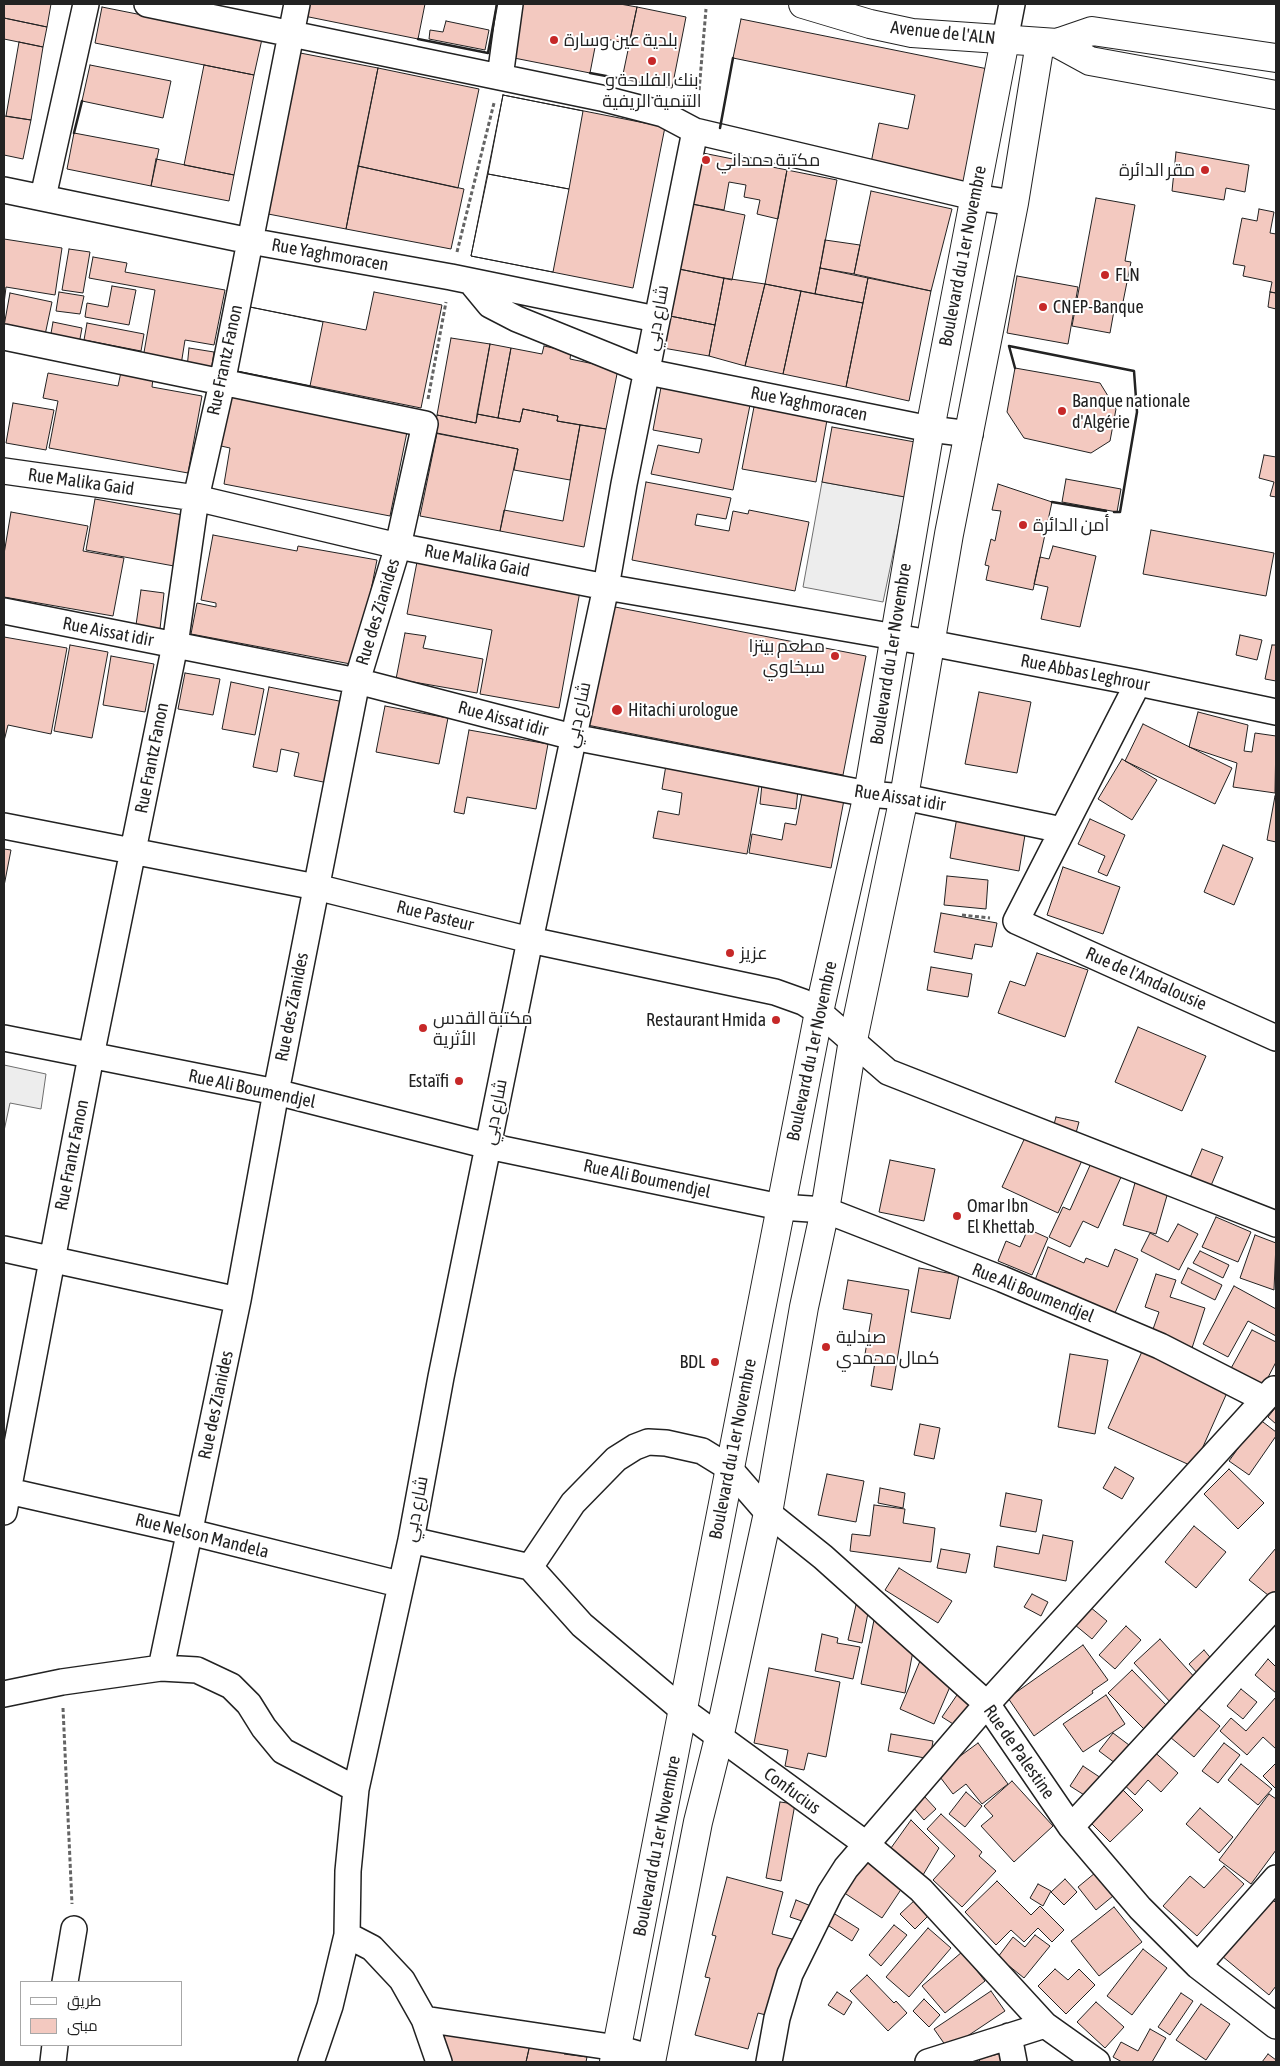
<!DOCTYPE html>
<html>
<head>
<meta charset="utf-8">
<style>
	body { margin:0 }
	#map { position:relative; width:1280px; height:2066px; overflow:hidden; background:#fff; font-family:"Asap Condensed",Cairo,sans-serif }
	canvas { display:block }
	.frame { position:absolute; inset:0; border:5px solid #222; pointer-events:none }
	.legend { position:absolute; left:20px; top:1981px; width:162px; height:65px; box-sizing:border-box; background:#fff; border:1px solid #a7a7a7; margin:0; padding:6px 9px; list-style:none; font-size:15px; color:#222 }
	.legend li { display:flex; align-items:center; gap:10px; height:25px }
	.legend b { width:25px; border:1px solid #a7a7a7 }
</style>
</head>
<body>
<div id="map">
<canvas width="1280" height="2066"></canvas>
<div class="frame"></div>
<ul class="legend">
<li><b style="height:6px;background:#fff"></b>طريق</li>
<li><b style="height:14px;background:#f3c9c0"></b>مبنى</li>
</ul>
</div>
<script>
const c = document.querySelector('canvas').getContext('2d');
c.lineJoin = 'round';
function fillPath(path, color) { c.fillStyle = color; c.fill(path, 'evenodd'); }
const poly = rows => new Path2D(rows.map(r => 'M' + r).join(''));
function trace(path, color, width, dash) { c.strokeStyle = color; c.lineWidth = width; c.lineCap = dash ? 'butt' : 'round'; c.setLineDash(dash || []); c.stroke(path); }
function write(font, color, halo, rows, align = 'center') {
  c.font = font + ' "Asap Condensed",Cairo,sans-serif'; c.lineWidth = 4; c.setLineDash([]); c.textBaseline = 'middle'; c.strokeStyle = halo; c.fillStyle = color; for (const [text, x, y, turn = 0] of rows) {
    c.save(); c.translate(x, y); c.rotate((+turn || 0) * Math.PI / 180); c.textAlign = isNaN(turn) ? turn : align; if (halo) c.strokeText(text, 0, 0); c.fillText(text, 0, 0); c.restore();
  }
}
const parking = poly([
	[822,482,905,497,883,602,803,587,822,482],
	[4,1065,46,1074,41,1109,10,1103,4,1131,4,1065]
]);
fillPath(parking, '#ededed');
trace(parking, '#6f6f6f', 1);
const building = poly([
	[4,4,51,4,47,27,4,18,4,4],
	[307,4,425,4,418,39,304,16,307,4],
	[519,4,620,4,637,7,629,44,597,37,590,73,509,57,519,4],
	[102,7,262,39,254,75,95,43,102,7],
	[637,7,686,17,672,88,622,79,637,7],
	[4,18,47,27,43,47,4,39,4,18],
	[741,19,988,69,965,182,871,163,879,123,908,129,915,95,733,58,741,19],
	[446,21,489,30,485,50,429,39,430,30,443,32,446,21],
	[19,42,43,47,31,120,6,116,19,42],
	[295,52,378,68,346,229,263,213,295,52],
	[90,65,171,81,163,118,82,101,90,65],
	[204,65,254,75,234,175,184,165,204,65],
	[378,68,479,89,458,188,358,166,378,68],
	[503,95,665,127,633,288,471,256,503,95],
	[503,95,583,111,569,189,488,174,503,95],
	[4,116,31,120,23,159,4,155,4,116],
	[74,133,159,149,151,186,67,169,74,133],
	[1176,152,1249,165,1245,192,1226,188,1224,200,1172,191,1176,152],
	[703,153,787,170,778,219,757,214,760,200,744,197,746,185,729,182,724,210,692,204,703,153],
	[156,159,234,175,229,201,151,186,156,159],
	[358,166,464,189,451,249,346,229,358,166],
	[787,170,837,180,815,294,765,284,787,170],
	[488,174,569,189,553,272,471,256,488,174],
	[871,191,952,209,931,291,854,274,871,191],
	[1096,198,1135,205,1125,261,1131,262,1122,307,1115,305,1110,333,1072,326,1096,198],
	[692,204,745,215,732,280,679,269,692,204],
	[1259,209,1274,212,1270,233,1276,234,1276,293,1270,292,1272,282,1243,276,1245,266,1233,264,1242,218,1257,221,1259,209],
	[4,239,62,248,55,295,6,287,4,304,4,239],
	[825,240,860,245,854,274,820,268,825,240],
	[69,249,90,252,83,293,62,290,69,249],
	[93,257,127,263,125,272,225,290,214,345,185,340,181,365,143,358,155,290,89,278,93,257],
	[820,268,868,278,863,303,815,294,820,268],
	[679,269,724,278,715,325,670,316,679,269],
	[1017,276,1078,287,1068,344,1007,333,1017,276],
	[724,278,765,284,745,366,709,356,724,278],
	[868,278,931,291,909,401,846,387,868,278],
	[765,284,801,291,783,374,745,366,765,284],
	[112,286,136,290,129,325,85,317,87,303,108,307,112,286],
	[801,291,863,303,846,387,783,374,801,291],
	[59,292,84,296,80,314,56,311,59,292],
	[374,292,442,305,421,408,227,369,240,305,366,330,374,292],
	[1270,292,1276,293,1276,309,1268,307,1270,292],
	[10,293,52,302,45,335,4,326,10,293],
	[240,305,323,322,310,386,227,369,240,305],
	[670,316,715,325,709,356,663,348,670,316],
	[53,322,82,328,79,344,50,339,53,322],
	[87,323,144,334,141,351,84,340,87,323],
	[451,338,490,344,476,423,437,415,451,338],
	[490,344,511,348,498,418,477,414,490,344],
	[544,346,571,352,570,359,618,369,606,429,557,421,558,416,523,409,520,422,498,418,511,348,542,354,544,346],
	[189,348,214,352,211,371,187,368,189,348],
	[1015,368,1100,383,1116,409,1110,441,1091,453,1024,438,1007,412,1015,368],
	[121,372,153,378,152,387,202,396,188,473,49,448,58,401,43,398,48,373,118,386,121,372],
	[662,382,751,400,733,490,651,474,658,445,699,453,702,439,653,430,662,382],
	[231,392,408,427,390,516,224,484,230,448,221,446,231,392],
	[13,403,54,410,46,450,6,443,13,403],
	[754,407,827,420,816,482,742,469,754,407],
	[523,409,558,416,557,421,580,425,570,480,514,470,518,449,434,433,437,415,476,423,477,414,520,422,523,409],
	[580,425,606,429,584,547,500,531,504,510,563,521,580,425],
	[832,427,915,442,905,497,822,482,832,427],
	[437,433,518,449,500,531,420,516,437,433],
	[1264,455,1276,457,1276,497,1270,496,1274,482,1259,478,1264,455],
	[1066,479,1121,489,1117,512,1062,502,1066,479],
	[646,482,731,498,726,519,697,514,695,525,729,531,733,511,748,514,749,510,809,522,795,591,632,560,646,482],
	[998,484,1052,502,1033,590,986,580,989,566,985,565,991,539,995,541,1001,511,992,510,998,484],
	[95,499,183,515,174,566,86,550,95,499],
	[11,512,88,526,83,551,124,558,113,616,4,597,4,554,11,512],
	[1151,530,1274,553,1266,596,1143,574,1151,530],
	[213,535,297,551,298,546,377,560,356,665,191,634,197,603,216,607,216,603,201,600,213,535],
	[1053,546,1096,556,1080,627,1041,619,1048,587,1034,584,1040,557,1049,559,1053,546],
	[417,562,580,591,559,708,480,694,492,630,407,614,417,562],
	[141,590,164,593,160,629,136,625,141,590],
	[610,606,866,656,843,775,587,725,610,606],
	[405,633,426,636,423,648,483,659,477,693,396,679,405,633],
	[1240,635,1262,640,1257,660,1236,655,1240,635],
	[4,637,67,648,51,734,8,725,4,741,4,637],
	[70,645,108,652,92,738,54,731,70,645],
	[1272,645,1276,645,1276,681,1265,679,1272,645],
	[111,656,154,664,145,712,103,705,111,656],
	[185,673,220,679,213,715,178,709,185,673],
	[231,682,264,689,255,735,222,729,231,682],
	[269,687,349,703,333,784,294,776,299,753,281,749,277,772,253,767,269,687],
	[979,692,1031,702,1017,773,965,764,979,692],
	[385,706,448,718,439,764,376,752,385,706],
	[1198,712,1248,725,1244,751,1252,752,1255,733,1276,736,1275,793,1233,787,1237,763,1189,747,1198,712],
	[1143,724,1232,768,1215,804,1125,761,1143,724],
	[469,730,548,744,536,809,467,797,464,814,454,812,469,730],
	[1122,759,1157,780,1132,820,1098,799,1122,759],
	[666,765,760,781,747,854,653,838,658,811,679,815,682,793,662,789,666,765],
	[762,784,798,790,796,809,760,804,762,784],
	[802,793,844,800,831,868,749,853,752,834,782,840,785,823,796,825,802,793],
	[1275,796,1276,796,1276,842,1267,840,1275,796],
	[957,817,1026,829,1019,871,950,858,957,817],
	[1090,819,1125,835,1107,876,1098,872,1105,856,1078,844,1090,819],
	[1223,845,1253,858,1234,905,1204,892,1223,845],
	[4,849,11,850,4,886,4,849],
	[1063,867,1120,887,1103,934,1047,915,1063,867],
	[947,876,988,880,986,909,944,905,947,876],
	[941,913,997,923,992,947,975,944,972,959,934,952,941,913],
	[1037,953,1088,970,1065,1037,998,1013,1010,981,1025,986,1037,953],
	[931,967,972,974,968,997,927,990,931,967],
	[1138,1027,1206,1056,1182,1111,1115,1082,1138,1027],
	[1056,1117,1079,1122,1076,1133,1053,1128,1056,1117],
	[1029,1129,1085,1154,1058,1213,1002,1187,1029,1129],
	[1202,1149,1223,1157,1210,1188,1189,1180,1202,1149],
	[890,1160,935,1169,924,1221,879,1212,890,1160],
	[1092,1161,1122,1175,1098,1228,1083,1221,1070,1247,1049,1237,1063,1207,1070,1210,1092,1161],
	[1135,1183,1168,1192,1156,1234,1123,1225,1135,1183],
	[1216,1217,1251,1232,1238,1262,1202,1247,1216,1217],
	[1178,1224,1198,1234,1179,1270,1141,1251,1150,1233,1168,1242,1178,1224],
	[1028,1229,1048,1238,1032,1275,998,1261,1006,1241,1020,1247,1028,1229],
	[1255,1235,1276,1243,1274,1290,1240,1278,1255,1235],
	[1048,1247,1084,1263,1086,1258,1108,1267,1115,1249,1138,1259,1115,1313,1035,1280,1048,1247],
	[1200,1251,1229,1265,1223,1278,1193,1263,1200,1251],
	[919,1268,959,1275,950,1319,911,1312,919,1268],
	[1188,1268,1222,1285,1215,1300,1181,1283,1188,1268],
	[1156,1274,1176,1280,1170,1297,1205,1308,1192,1348,1151,1335,1159,1312,1145,1307,1156,1274],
	[848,1280,909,1290,892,1390,871,1386,876,1356,865,1354,872,1314,843,1309,848,1280],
	[1234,1286,1276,1309,1276,1336,1248,1321,1228,1357,1203,1344,1234,1286],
	[1252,1330,1276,1342,1276,1362,1262,1389,1229,1372,1252,1330],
	[1144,1347,1230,1386,1194,1467,1108,1428,1144,1347],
	[1070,1354,1108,1360,1095,1434,1058,1427,1070,1354],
	[1276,1407,1276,1424,1268,1417,1276,1407],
	[1259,1419,1276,1432,1276,1436,1249,1475,1229,1461,1259,1419],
	[920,1424,940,1428,934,1459,914,1455,920,1424],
	[1115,1467,1134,1478,1122,1499,1103,1488,1115,1467],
	[1229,1469,1264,1503,1238,1529,1204,1494,1229,1469],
	[827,1474,864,1481,856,1522,818,1515,827,1474],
	[880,1488,905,1493,903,1508,878,1503,880,1488],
	[1006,1493,1042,1500,1036,1532,1000,1526,1006,1493],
	[874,1505,905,1509,903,1523,935,1528,931,1562,850,1551,852,1534,870,1536,874,1505],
	[1194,1526,1226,1552,1196,1588,1165,1562,1194,1526],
	[1043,1535,1073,1541,1066,1581,994,1567,997,1546,1039,1554,1043,1535],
	[1276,1548,1276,1595,1273,1599,1249,1580,1276,1548],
	[941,1549,970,1554,966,1573,937,1568,941,1549],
	[899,1568,952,1601,938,1623,885,1590,899,1568],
	[1032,1594,1048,1602,1041,1616,1024,1607,1032,1594],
	[1084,1602,1107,1621,1092,1639,1069,1620,1084,1602],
	[856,1605,869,1608,862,1643,848,1640,856,1605],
	[874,1620,914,1646,905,1693,861,1684,874,1620],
	[1126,1626,1141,1640,1115,1669,1099,1655,1126,1626],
	[822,1634,838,1638,837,1643,860,1647,853,1679,815,1671,822,1634],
	[1160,1639,1197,1680,1172,1704,1134,1663,1160,1639],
	[1083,1645,1108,1680,1092,1691,1093,1693,1034,1736,1008,1698,1083,1645],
	[1204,1650,1214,1662,1199,1675,1189,1664,1204,1650],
	[1268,1659,1276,1667,1276,1693,1255,1675,1268,1659],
	[920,1661,952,1682,934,1724,900,1709,920,1661],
	[769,1668,840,1682,826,1757,808,1753,804,1770,785,1766,788,1750,754,1743,769,1668],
	[1132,1670,1169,1708,1146,1731,1108,1693,1132,1670],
	[1241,1689,1257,1702,1243,1719,1227,1706,1241,1689],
	[959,1692,975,1702,958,1727,942,1717,959,1692],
	[1106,1695,1125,1724,1083,1752,1063,1724,1106,1695],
	[1276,1697,1276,1749,1263,1737,1247,1755,1220,1731,1231,1718,1246,1731,1276,1697],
	[1190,1701,1220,1726,1194,1757,1164,1732,1190,1701],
	[1113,1733,1129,1745,1115,1763,1099,1751,1113,1733],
	[891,1734,933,1741,930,1759,888,1751,891,1734],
	[978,1743,1008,1784,982,1804,966,1784,953,1794,937,1773,978,1743],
	[1224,1743,1240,1755,1218,1783,1202,1771,1224,1743],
	[1150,1748,1178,1773,1161,1792,1148,1780,1135,1795,1120,1781,1150,1748],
	[1276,1763,1276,1789,1263,1776,1276,1763],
	[1241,1764,1272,1789,1258,1805,1228,1780,1241,1764],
	[1083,1766,1101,1778,1089,1798,1070,1786,1083,1766],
	[1012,1781,1053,1826,1014,1862,981,1826,993,1816,984,1806,1012,1781],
	[1117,1784,1143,1810,1110,1842,1084,1816,1117,1784],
	[966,1792,982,1806,965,1827,949,1814,966,1792],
	[1269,1794,1276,1799,1276,1850,1251,1884,1219,1860,1269,1794],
	[924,1796,936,1809,924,1820,912,1806,924,1796],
	[780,1802,795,1804,781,1881,766,1878,780,1802],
	[1200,1808,1233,1837,1219,1853,1186,1824,1200,1808],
	[941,1814,982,1852,979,1856,996,1871,962,1907,933,1880,955,1856,927,1829,941,1814],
	[911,1820,939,1848,923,1875,886,1855,911,1820],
	[867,1856,906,1882,882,1918,843,1892,867,1856],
	[1224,1866,1244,1884,1197,1936,1163,1906,1190,1876,1204,1888,1224,1866],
	[1095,1873,1113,1896,1096,1910,1078,1887,1095,1873],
	[727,1877,783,1892,772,1934,792,1939,774,2017,758,2013,748,2049,695,2035,710,1978,705,1977,716,1936,712,1935,727,1877],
	[1065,1879,1077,1892,1064,1905,1051,1892,1065,1879],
	[997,1881,1031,1915,1040,1906,1064,1930,1052,1942,1038,1928,1024,1942,1011,1930,996,1945,965,1912,997,1881],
	[1038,1884,1051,1891,1043,1906,1030,1898,1038,1884],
	[1271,1898,1276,1903,1276,1986,1269,1995,1222,1956,1271,1898],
	[916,1899,930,1914,915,1929,900,1914,916,1899],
	[796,1900,811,1906,805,1922,790,1917,796,1900],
	[1114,1907,1142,1942,1099,1976,1071,1941,1114,1907],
	[830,1911,859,1929,852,1941,823,1922,830,1911],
	[894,1925,907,1935,881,1966,869,1955,894,1925],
	[928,1928,951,1948,909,1997,886,1977,928,1928],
	[1035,1935,1050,1946,1024,1978,998,1957,1013,1937,1025,1947,1035,1935],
	[1143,1949,1167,1968,1132,2015,1107,1996,1143,1949],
	[962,1952,985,1981,945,2013,922,1986,962,1952],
	[1055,1969,1068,1980,1079,1969,1095,1985,1066,2014,1038,1986,1055,1969],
	[867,1975,894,2003,896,2001,907,2013,888,2031,850,1991,867,1975],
	[991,1991,1005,2011,948,2049,934,2029,991,1991],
	[837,1992,852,2002,844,2015,828,2005,837,1992],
	[1181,1993,1193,2001,1170,2035,1158,2027,1181,1993],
	[924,1999,940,2015,929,2027,913,2011,924,1999],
	[1096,2002,1124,2027,1105,2048,1077,2022,1096,2002],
	[1201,2004,1230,2024,1206,2060,1176,2040,1201,2004],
	[441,2025,531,2040,526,2062,451,2062,441,2025],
	[1150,2029,1166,2038,1152,2062,1122,2062,1113,2057,1121,2042,1138,2051,1150,2029],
	[531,2040,566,2049,564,2054,587,2057,586,2062,526,2062,531,2040],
	[1002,2053,1005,2062,980,2062,979,2059,1002,2053],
	[1268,2054,1276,2060,1276,2062,1262,2062,1268,2054]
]);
fillPath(building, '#f3c9c0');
trace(building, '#222', 1);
const minor = poly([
	[147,4,601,98,663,114,695,131,974,197,1014,203],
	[1005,40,1012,4],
	[500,77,510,4],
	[4,190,250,241,451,277,656,319],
	[43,197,86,4],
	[471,282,490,305,517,319,648,372,930,429,970,434],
	[4,337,425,424,398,546,357,681,276,1092,238,1300,161,1668],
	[4,471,196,498,398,546,606,587,930,643,1138,683,1276,712],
	[4,611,357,681,573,737,868,794,904,797,1062,830],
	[1138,683,1016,921,1276,1038],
	[4,826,316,887,530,940,775,992,803,1002,819,1012,888,1072,1276,1224],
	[4,1038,276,1092,488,1146,780,1207,825,1210,1002,1279,1160,1346,1264,1399],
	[4,1249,238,1300],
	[4,1490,190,1532,399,1584],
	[4,1512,91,1056,175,645,196,498,222,383,297,4],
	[411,1540,530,1567,582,1625,684,1711,866,1844,921,1890,1045,2025,928,2062],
	[530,1567,573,1503,616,1459,635,1447,648,1442,666,1443,702,1451,728,1467,768,1513,823,1557,987,1704,1071,1827,1140,1908,1198,1966,1276,2026],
	[4,1694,62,1682,161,1668,197,1670,231,1686,249,1704,264,1728,283,1751,356,1789],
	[1071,1827,1276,1605],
	[1198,1966,1276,1878],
	[65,1982,74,1929],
	[424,2019,617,2048,652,2058],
	[1045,2025,1097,2062],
	[1009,2036,1014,2062],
	[53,2062,55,2045],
	[311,2062,330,2006,347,1935],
	[439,2062,424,2019,402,1980,372,1948,347,1935,348,1871,356,1789,411,1540,441,1377,530,940,606,587,624,484,695,131],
	[769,2062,777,2018,790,1974,830,1893,846,1868,987,1704,1274,1389]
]);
const secondary = poly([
	[614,2062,819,1012,868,794,930,429,1005,40],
	[651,2062,698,1822,719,1738,768,1513,804,1307,825,1210,853,1040,904,797,949,534,1014,203,1040,43]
]);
const primary = poly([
	[803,4,870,24,912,33,1057,43,1092,31,1276,58],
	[1057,43,1090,61,1276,95]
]);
trace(minor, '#222', 28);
trace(secondary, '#222', 30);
trace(primary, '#222', 30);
trace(poly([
	[698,103,706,9],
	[457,252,494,103],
	[428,399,446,302],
	[962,915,990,918],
	[63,1708,72,1904]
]), '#646464', 3, [4, 2.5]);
trace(minor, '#fff', 25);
trace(secondary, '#fff', 28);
trace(primary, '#fff', 28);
trace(poly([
	[418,39,488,53,497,4],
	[590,73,622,79],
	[720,128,733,58],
	[74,133,82,101],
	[1015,368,1009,346,1134,371,1137,412,1120,512,1114,512],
	[1052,502,1106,511]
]), '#222', 2.5);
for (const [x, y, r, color] of [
	[554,40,5,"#c62828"],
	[652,61,5,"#c62828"],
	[706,160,5,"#c62828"],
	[1205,170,5,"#c62828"],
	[1105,275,5,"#c62828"],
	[1043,307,5,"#c62828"],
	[1062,411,5,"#c62828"],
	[1023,525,5,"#c62828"],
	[835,656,5,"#c62828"],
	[617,710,6,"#c62828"],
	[730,953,5,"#c62828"],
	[776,1020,5,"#c62828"],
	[423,1028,5,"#c62828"],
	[459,1081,5,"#c62828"],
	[957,1216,5,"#c62828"],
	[826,1347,5,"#c62828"],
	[715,1362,5,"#c62828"]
]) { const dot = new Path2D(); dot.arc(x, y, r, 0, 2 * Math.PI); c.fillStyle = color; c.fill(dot); trace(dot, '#fff', 2); }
write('18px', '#222', '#fff', [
	["Avenue de l'ALN",943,33,6],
	["Rue Yaghmoracen",330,255,10],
	["Boulevard du 1er Novembre",963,256,-79],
	["شارع دبي",657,318,-80],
	["Rue Frantz Fanon",225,360,-78],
	["Rue Yaghmoracen",809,404,11],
	["Rue Malika Gaid",81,482,8],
	["Rue Malika Gaid",477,561,11],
	["Rue des Zianides",378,612,-73],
	["Rue Aissat idir",108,632,11],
	["Boulevard du 1er Novembre",891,654,-81],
	["Rue Abbas Leghrour",1085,673,11],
	["شارع دبي",578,715,-78],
	["Rue Aissat idir",503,719,15],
	["Rue Frantz Fanon",152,758,-79],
	["Rue Aissat idir",900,798,9],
	["Rue Pasteur",435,916,14],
	["Rue de l'Andalousie",1146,979,24],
	["Rue des Zianides",292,1007,-79],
	["Boulevard du 1er Novembre",812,1051,-78],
	["Rue Ali Boumendjel",252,1089,12],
	["شارع دبي",495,1112,-79],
	["Rue Frantz Fanon",72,1155,-79],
	["Rue Ali Boumendjel",647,1179,12],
	["Rue Ali Boumendjel",1033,1293,22],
	["Rue des Zianides",216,1405,-78],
	["Boulevard du 1er Novembre",733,1449,-79],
	["شارع دبي",416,1509,-79],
	["Rue Nelson Mandela",202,1536,14],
	["Rue de Palestine",1019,1752,55],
	["Confucius",792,1791,36],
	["Boulevard du 1er Novembre",657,1846,-79]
]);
write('18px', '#222', '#fff', [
	["بلدية عين وسارة",564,40],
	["بنك الفلاحة و",652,80,"center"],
	["التنمية الريفية",652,101,"center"],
	["مكتبة حمداني",716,160],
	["مقر الدائرة",1195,170,"right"],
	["FLN",1115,275],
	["CNEP-Banque",1053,307],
	["Banque nationale",1072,401],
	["d'Algérie",1072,422],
	["أمن الدائرة",1033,525],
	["مطعم بيتزا",825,646,"right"],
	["سبخاوي",825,667,"right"],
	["Hitachi urologue",628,710],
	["عزيز",740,953],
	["مكتبة القدس",433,1018],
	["الأثرية",433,1039],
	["Restaurant Hmida",766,1020,"right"],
	["Estaïfi",449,1081,"right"],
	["Omar Ibn",967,1206],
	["El Khettab",967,1227],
	["صيدلية",836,1337],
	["كمال محمدي",836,1358],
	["BDL",705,1362,"right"]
], 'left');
</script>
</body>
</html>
